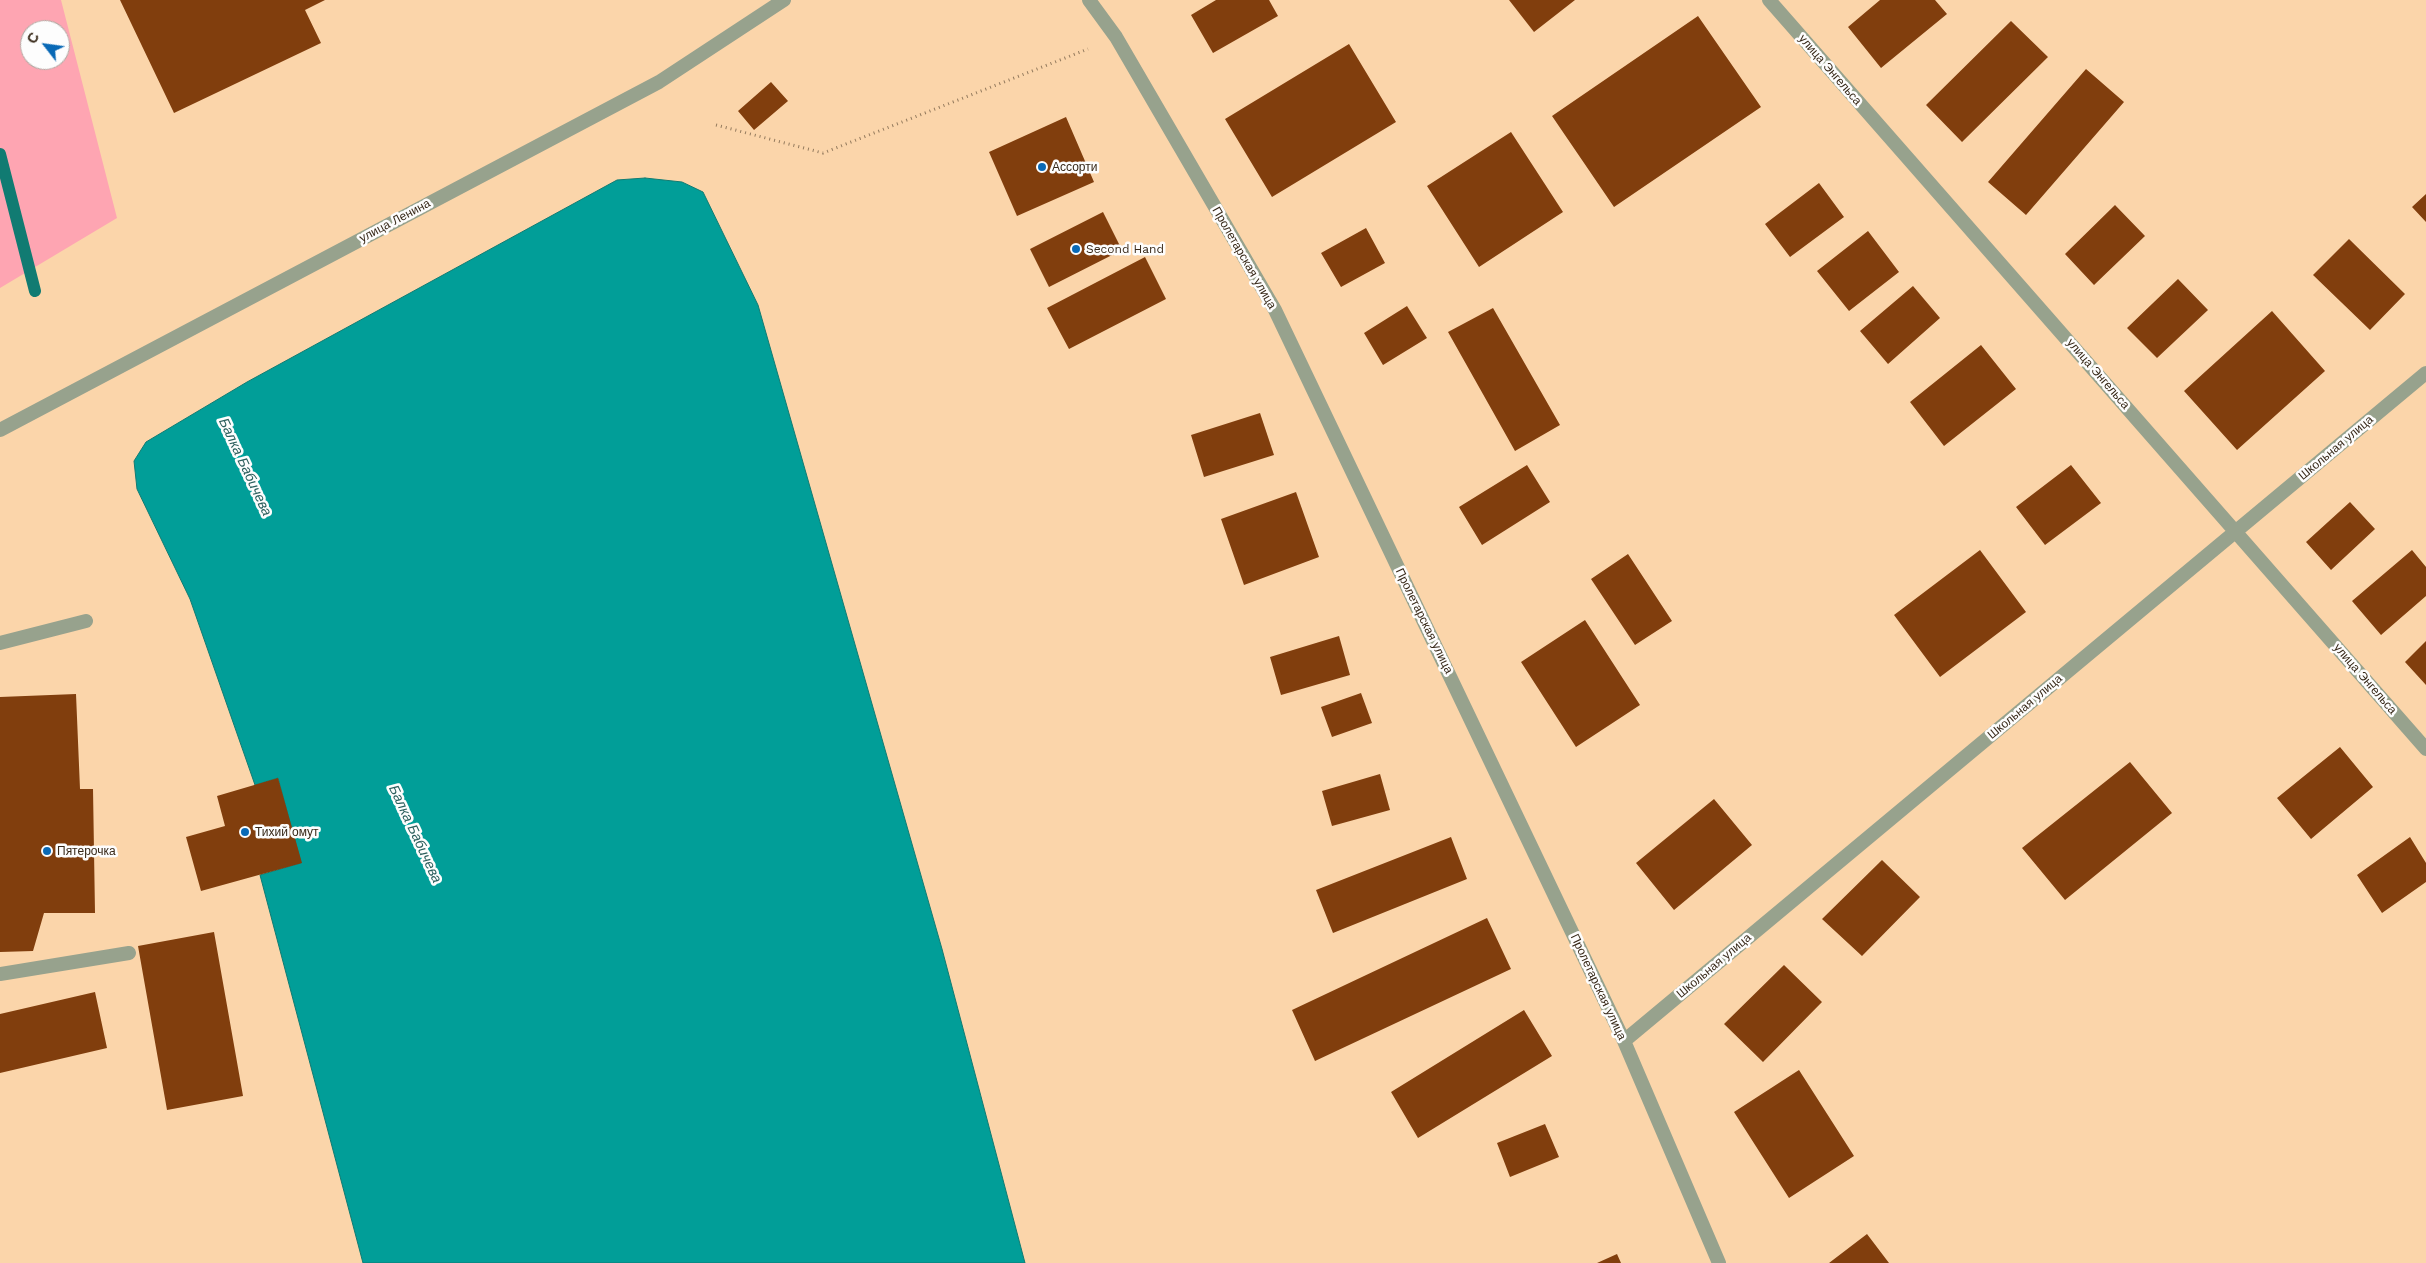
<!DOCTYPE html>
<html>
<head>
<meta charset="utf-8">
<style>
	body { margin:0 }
	#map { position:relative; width:2426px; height:1263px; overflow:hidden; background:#fbd5aa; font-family:"Work Sans",sans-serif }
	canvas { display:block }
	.north { position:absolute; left:20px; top:20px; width:50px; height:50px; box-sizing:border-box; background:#fdfdfd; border:1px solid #aea8a1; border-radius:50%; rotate:300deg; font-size:14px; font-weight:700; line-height:20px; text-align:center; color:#372818 }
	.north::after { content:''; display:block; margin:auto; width:18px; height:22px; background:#0969b6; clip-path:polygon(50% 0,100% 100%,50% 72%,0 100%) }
</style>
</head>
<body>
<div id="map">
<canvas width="2426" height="1263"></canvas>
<div class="north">С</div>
</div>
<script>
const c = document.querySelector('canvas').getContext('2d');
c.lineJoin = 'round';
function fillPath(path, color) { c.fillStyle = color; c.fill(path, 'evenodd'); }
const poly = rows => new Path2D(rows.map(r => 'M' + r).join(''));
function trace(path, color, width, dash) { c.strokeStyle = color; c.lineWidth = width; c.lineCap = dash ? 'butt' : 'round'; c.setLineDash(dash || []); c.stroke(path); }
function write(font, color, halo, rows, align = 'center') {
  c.font = font + ' "Work Sans",sans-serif'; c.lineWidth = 5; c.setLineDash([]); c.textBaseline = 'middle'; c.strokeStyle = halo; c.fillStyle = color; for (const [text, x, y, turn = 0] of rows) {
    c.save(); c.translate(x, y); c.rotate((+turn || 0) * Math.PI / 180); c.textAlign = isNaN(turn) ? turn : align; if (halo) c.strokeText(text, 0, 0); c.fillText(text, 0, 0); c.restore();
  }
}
fillPath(poly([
	[0,0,61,0,117,218,0,288],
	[30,30,60,30,60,60,30,60]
]), '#fea5b2');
const water = poly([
	[645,178,682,182,703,192,758,305,942,949,1025,1263,363,1263,260,875,301,863,278,778,255,785,190,599,137,489,134,461,146,442,247,382,617,180,645,178]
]);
fillPath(water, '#019e98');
trace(water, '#117b72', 1);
trace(poly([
	[0,154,35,291]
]), '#117b72', 12);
fillPath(poly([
	[120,0,325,0,305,10,321,43,174,113],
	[1216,0,1269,0,1278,16,1213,53,1191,15],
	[1509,0,1575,0,1534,32],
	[1880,0,1935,0,1947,14,1881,68,1848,27],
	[1698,16,1761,107,1614,207,1552,116],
	[2011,21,2048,57,1962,142,1926,105],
	[1349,44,1396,122,1272,197,1225,119],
	[2086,69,2124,102,2026,215,1988,182],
	[771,82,788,101,754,130,738,111],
	[1066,117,1094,182,1017,216,989,152],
	[1511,132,1563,212,1479,267,1427,186],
	[1819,183,1844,217,1790,257,1765,224],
	[2426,194,2426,222,2412,207],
	[2115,205,2145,236,2094,285,2065,254],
	[1103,212,1122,250,1049,287,1030,249],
	[1366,228,1385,263,1341,287,1321,253],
	[1868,231,1899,272,1849,311,1817,271],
	[2349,239,2405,294,2370,330,2313,275],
	[1145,257,1166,299,1069,349,1047,308],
	[2178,279,2208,310,2157,358,2127,328],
	[1913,286,1940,318,1888,364,1860,331],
	[1407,306,1427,338,1383,365,1364,333],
	[1493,308,1560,425,1515,451,1448,332],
	[2272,311,2325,371,2237,450,2184,391],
	[1981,345,2016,389,1944,446,1910,402],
	[1260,413,1274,455,1204,477,1191,435],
	[1527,465,1550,502,1482,545,1459,507],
	[2071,465,2101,503,2045,545,2016,507],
	[1296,492,1319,557,1244,585,1221,519],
	[2350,502,2375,529,2331,570,2306,542],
	[1980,550,2026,612,1940,677,1894,615],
	[2412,550,2426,567,2426,596,2381,635,2352,601],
	[1628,554,1672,621,1635,645,1591,579],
	[1585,620,1640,705,1576,747,1521,662],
	[1339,636,1350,675,1281,695,1270,657],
	[2426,641,2426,685,2405,662],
	[1361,693,1372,723,1332,737,1321,707],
	[76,694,80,789,93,789,95,913,44,913,33,951,0,952,0,697],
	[2340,747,2373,787,2311,839,2277,798],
	[2130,762,2172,813,2065,900,2022,848],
	[1380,774,1390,810,1332,826,1322,791],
	[278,778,302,863,201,891,186,837,225,826,217,796],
	[1714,799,1752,845,1674,910,1636,863],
	[1451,837,1467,879,1333,933,1316,890],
	[2410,837,2426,863,2426,882,2382,913,2357,875],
	[1882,860,1920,897,1862,956,1822,919],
	[1487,918,1511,969,1315,1061,1292,1010],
	[214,932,243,1096,167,1110,138,946],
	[1784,965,1822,1002,1763,1062,1724,1024],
	[95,992,107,1048,0,1073,0,1014],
	[1524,1010,1552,1056,1418,1138,1391,1092],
	[1799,1070,1854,1156,1789,1198,1734,1112],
	[1545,1124,1559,1157,1510,1177,1497,1143],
	[1867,1234,1889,1263,1829,1263],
	[1617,1254,1621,1263,1597,1263]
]), '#813e0d');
trace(poly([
	[716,125,823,153,1088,49]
]), '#937a5d', 3, [1, 4]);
trace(poly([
	[0,643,86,621],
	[0,974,129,953]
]), '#97a28d', 14);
trace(poly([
	[1089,0,1116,37,1275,310,1624,1041,1719,1263],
	[1769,0,2426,749],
	[1624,1041,2426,373]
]), '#97a28d', 14);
trace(poly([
	[0,430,659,82,784,0]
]), '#97a28d', 14);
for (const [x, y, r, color] of [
	[1042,167,5,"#0969b6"],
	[1076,249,5,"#0969b6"],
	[245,832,5,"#0969b6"],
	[47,851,5,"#0969b6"]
]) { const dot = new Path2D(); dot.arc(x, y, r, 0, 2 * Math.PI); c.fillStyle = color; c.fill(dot); trace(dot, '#fdfdfd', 2); }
write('12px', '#372818', '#fdfdfd', [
	["улица Энгельса",1830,70,49],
	["улица Ленина",395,221,-28],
	["Пролетарская улица",1244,258,60],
	["улица Энгельса",2098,374,49],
	["Школьная улица",2336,448,-40],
	["Пролетарская улица",1424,621,64],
	["улица Энгельса",2365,679,49],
	["Школьная улица",2025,707,-40],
	["Школьная улица",1714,966,-40],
	["Пролетарская улица",1598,987,65]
]);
write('12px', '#372818', '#fdfdfd', [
	["Ассорти",1052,167],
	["Second Hand",1086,249],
	["Тихий омут",255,832],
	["Пятерочка",57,851]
], 'left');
write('italic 14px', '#2b5e5c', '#fdfdfd', [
	["Балка Бабичева",245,467,65],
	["Балка Бабичева",415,834,65]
]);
</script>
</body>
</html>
